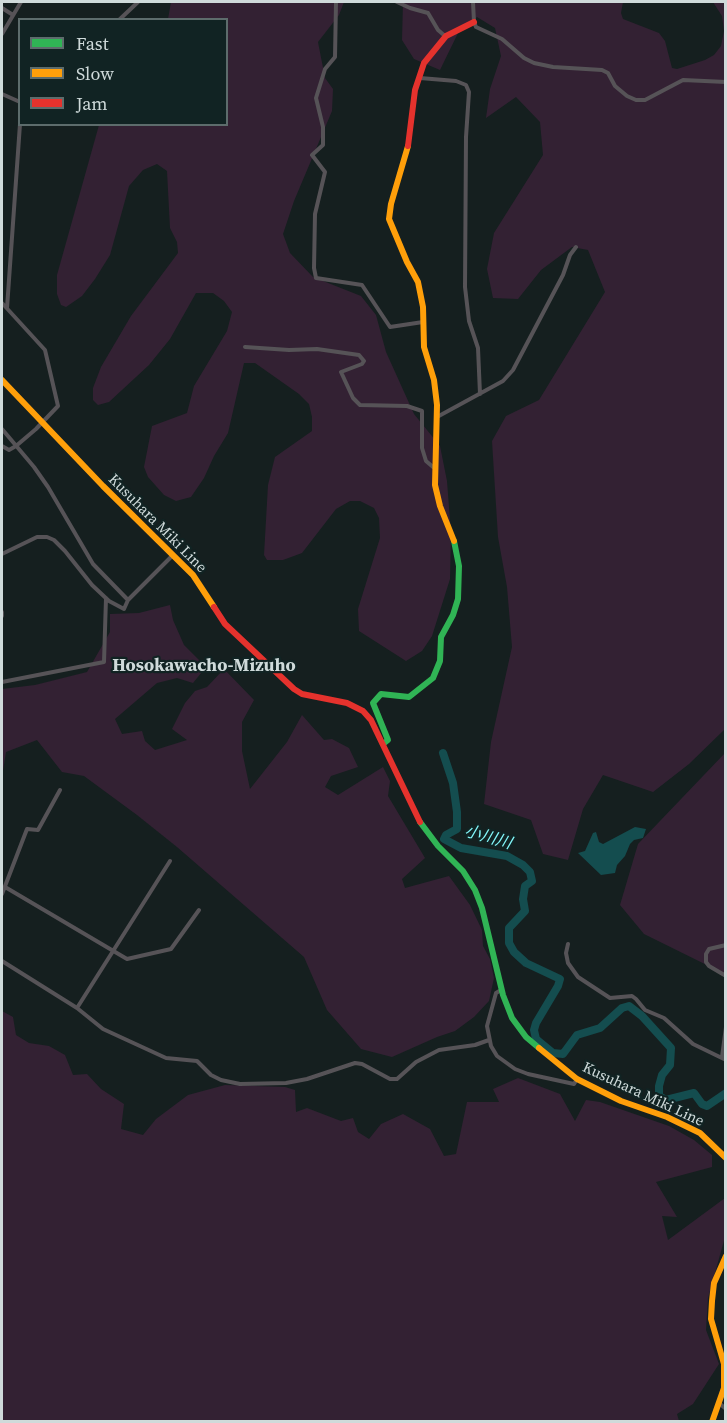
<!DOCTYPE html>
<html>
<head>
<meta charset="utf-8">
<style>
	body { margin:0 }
	#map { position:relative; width:727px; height:1423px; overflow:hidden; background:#151f1f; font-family:"Source Serif 4",serif }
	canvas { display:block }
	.frame { position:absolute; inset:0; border:3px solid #cfdada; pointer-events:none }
	.legend { position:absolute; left:18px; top:18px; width:210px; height:108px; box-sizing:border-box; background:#112323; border:2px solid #5d6c6c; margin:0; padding:8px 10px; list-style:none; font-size:18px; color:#cfdada }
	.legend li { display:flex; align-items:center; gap:12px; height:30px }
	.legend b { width:30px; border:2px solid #5d6c6c }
</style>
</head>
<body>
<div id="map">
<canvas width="727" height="1423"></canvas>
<div class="frame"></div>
<ul class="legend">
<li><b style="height:8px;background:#30b455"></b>Fast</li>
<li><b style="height:8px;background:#ff9f0a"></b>Slow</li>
<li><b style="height:8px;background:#e5322d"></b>Jam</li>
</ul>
</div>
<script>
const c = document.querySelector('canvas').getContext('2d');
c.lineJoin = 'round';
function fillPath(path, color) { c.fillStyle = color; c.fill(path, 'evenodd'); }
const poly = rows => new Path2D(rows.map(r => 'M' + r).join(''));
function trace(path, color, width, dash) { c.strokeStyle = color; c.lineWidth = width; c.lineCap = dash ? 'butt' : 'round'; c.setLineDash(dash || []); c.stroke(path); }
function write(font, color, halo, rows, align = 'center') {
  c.font = font + ' "Source Serif 4","Noto Sans JP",serif'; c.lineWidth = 4.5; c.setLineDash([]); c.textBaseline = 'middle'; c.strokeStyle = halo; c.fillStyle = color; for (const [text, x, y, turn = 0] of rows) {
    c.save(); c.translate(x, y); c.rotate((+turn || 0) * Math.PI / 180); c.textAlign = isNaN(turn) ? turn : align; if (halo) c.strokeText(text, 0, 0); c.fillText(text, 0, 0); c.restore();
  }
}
fillPath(poly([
	[171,2,344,2,339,15,318,42,325,78,333,89,332,111,294,201,283,234,290,253,313,277,361,296,376,315,386,352,414,414,440,446,447,481,451,533,450,579,432,636,422,651,406,661,359,631,358,609,380,538,379,518,374,508,360,501,350,501,336,509,302,553,283,560,267,560,264,555,268,485,275,457,312,431,312,417,309,404,299,394,255,363,244,363,228,433,214,456,204,478,191,497,176,501,164,495,148,477,144,467,152,426,187,413,194,386,227,331,232,312,224,301,213,293,196,293,170,339,149,365,109,402,98,405,93,400,93,388,101,367,131,316,178,253,177,242,170,228,167,171,157,164,143,170,129,186,110,255,95,279,82,296,66,307,61,305,57,294,57,275,99,125,226,124,226,20,168,19],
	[403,2,623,2,621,13,623,19,659,33,665,41,672,68,677,69,705,60,714,55,721,46,724,31,722,16,713,2,725,2,725,729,689,764,653,792,603,775,583,809,568,860,543,854,531,820,484,804,491,742,512,647,507,587,498,537,492,441,506,416,539,400,605,292,588,250,572,247,541,270,518,299,493,298,487,269,494,233,543,155,540,122,516,97,486,118,490,89,501,56,495,28,477,17,459,31,440,70,414,59,402,40],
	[170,605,173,620,184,645,206,667,193,683,177,678,157,683,115,719,122,734,142,731,145,741,155,750,187,740,172,729,185,703,195,691,207,687,224,669,254,700,242,722,242,751,250,789,287,742,302,715,324,740,332,739,349,748,358,767,331,776,325,787,338,795,383,767,390,781,388,796,425,858,402,879,405,888,449,876,470,905,482,930,483,946,490,959,494,978,489,1001,474,1017,455,1031,437,1037,392,1057,361,1049,327,1010,304,957,177,847,137,815,84,776,62,772,37,740,6,752,2,777,2,689,35,685,87,672,110,632,110,614,139,613],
	[725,753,725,974,644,934,620,905,638,844],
	[2,1011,13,1017,16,1035,29,1043,49,1046,65,1055,73,1075,87,1074,101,1089,124,1104,121,1129,143,1135,156,1119,188,1095,225,1085,285,1087,295,1090,296,1112,307,1108,341,1121,353,1118,358,1132,369,1139,381,1124,403,1114,430,1129,444,1156,456,1154,467,1102,499,1102,493,1089,518,1078,560,1094,575,1121,586,1100,600,1102,669,1126,694,1140,712,1155,712,1167,656,1182,677,1217,662,1216,668,1240,725,1198,725,1237,708,1298,706,1330,719,1364,693,1404,677,1414,679,1421,2,1421]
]), '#332133');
fillPath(poly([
	[635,827,646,829,643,838,634,840,630,844,625,856,617,865,615,873,601,875,578,853,585,851,593,833,596,832,599,842,603,844]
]), '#144d4f');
trace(poly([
	[443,753,453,783,457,812,457,829,446,835,444,839,461,848,507,856,523,865,530,872,532,881,525,886,523,899,525,911,509,928,509,943,514,952,526,963,560,979,558,986,536,1023,534,1030,536,1039,553,1053,563,1054,577,1035,600,1028,622,1008,629,1006,642,1016,671,1048,670,1065,662,1075,659,1086,659,1096,666,1100,694,1093,702,1104,707,1106,726,1093]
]), '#144d4f', 8);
trace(poly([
	[336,2,335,57,325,69,316,98,323,127,323,145,312,155,325,172,315,214,314,268,316,278,362,285,390,327,423,322],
	[397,2,410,8,428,13,438,30,445,36],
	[473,2,474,22,476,27,502,39,524,58,534,63,553,67,602,70,608,73,615,86,627,96,636,100,645,100,683,80,726,82],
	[2,8,13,15],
	[119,20,138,2],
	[2,34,21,2],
	[420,78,456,81,466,85,469,92,466,137,465,287,469,321,478,348,480,394],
	[2,94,20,102],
	[2,303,45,350,58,406,36,429,16,446,9,450,2,446],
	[7,308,20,124],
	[245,347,289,350,317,349,359,355,364,361,362,364,341,372,353,398,360,405,407,406,422,411,422,448,426,461,433,467],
	[437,417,503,381,513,370,563,275,570,255,576,247],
	[2,429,34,467,48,487,93,564,128,600],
	[2,554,37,537,47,537,54,540,65,551,92,585,109,601,124,609,128,600,173,555],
	[2,612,2,616],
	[2,682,104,662,106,598],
	[5,887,127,959,171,949,199,910],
	[2,894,27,829,38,830,60,790],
	[568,944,566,953,568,963,578,977,610,998,632,996,636,999,645,1010,664,1018,693,1044,726,1060],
	[726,945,709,949,706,954,706,962,709,966,726,976],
	[2,961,77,1008,103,1029,166,1058,197,1061,211,1075,221,1080,240,1084,286,1083,307,1079,355,1063,362,1064,390,1079,397,1079,416,1062,439,1050,475,1045,489,1040],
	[501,990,496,993,487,1026,491,1046,497,1056,515,1069,528,1074,574,1084,577,1079],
	[77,1008,170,861],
	[722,1057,726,1027],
	[719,1403,726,1409]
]), '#565357', 4);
trace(poly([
	[383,744,388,740,373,703,381,694,409,697,433,678,440,661,441,637,453,615,458,599,459,566,454,541],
	[420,822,438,846,463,871,475,890,482,908,503,995,512,1018,526,1037,539,1048]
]), '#30b455', 6);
trace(poly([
	[408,146,391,204,389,219,407,262,418,282,423,307,424,347,434,380,437,405,435,485,440,506,454,541],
	[2,380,103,486,193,575,214,607],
	[539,1048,577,1079,621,1101,667,1117,700,1133,726,1158],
	[712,1422,724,1388,724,1364,711,1319,712,1301,714,1283,726,1256]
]), '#ff9f0a', 6);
trace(poly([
	[408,146,415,90,424,63,446,36,474,22],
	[214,607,225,624,294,689,302,694,347,703,363,711,371,720,420,822]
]), '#e5322d', 6);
write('15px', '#cfdada', '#112323', [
	["Kusuhara Miki Line",157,524,45],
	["Kusuhara Miki Line",643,1095,25]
]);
write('italic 16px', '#84f8fb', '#112323', [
	["小川川",488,838,16]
]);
write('bold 18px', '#cfdada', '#112323', [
	["Hosokawacho-Mizuho",204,666]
]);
</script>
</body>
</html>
